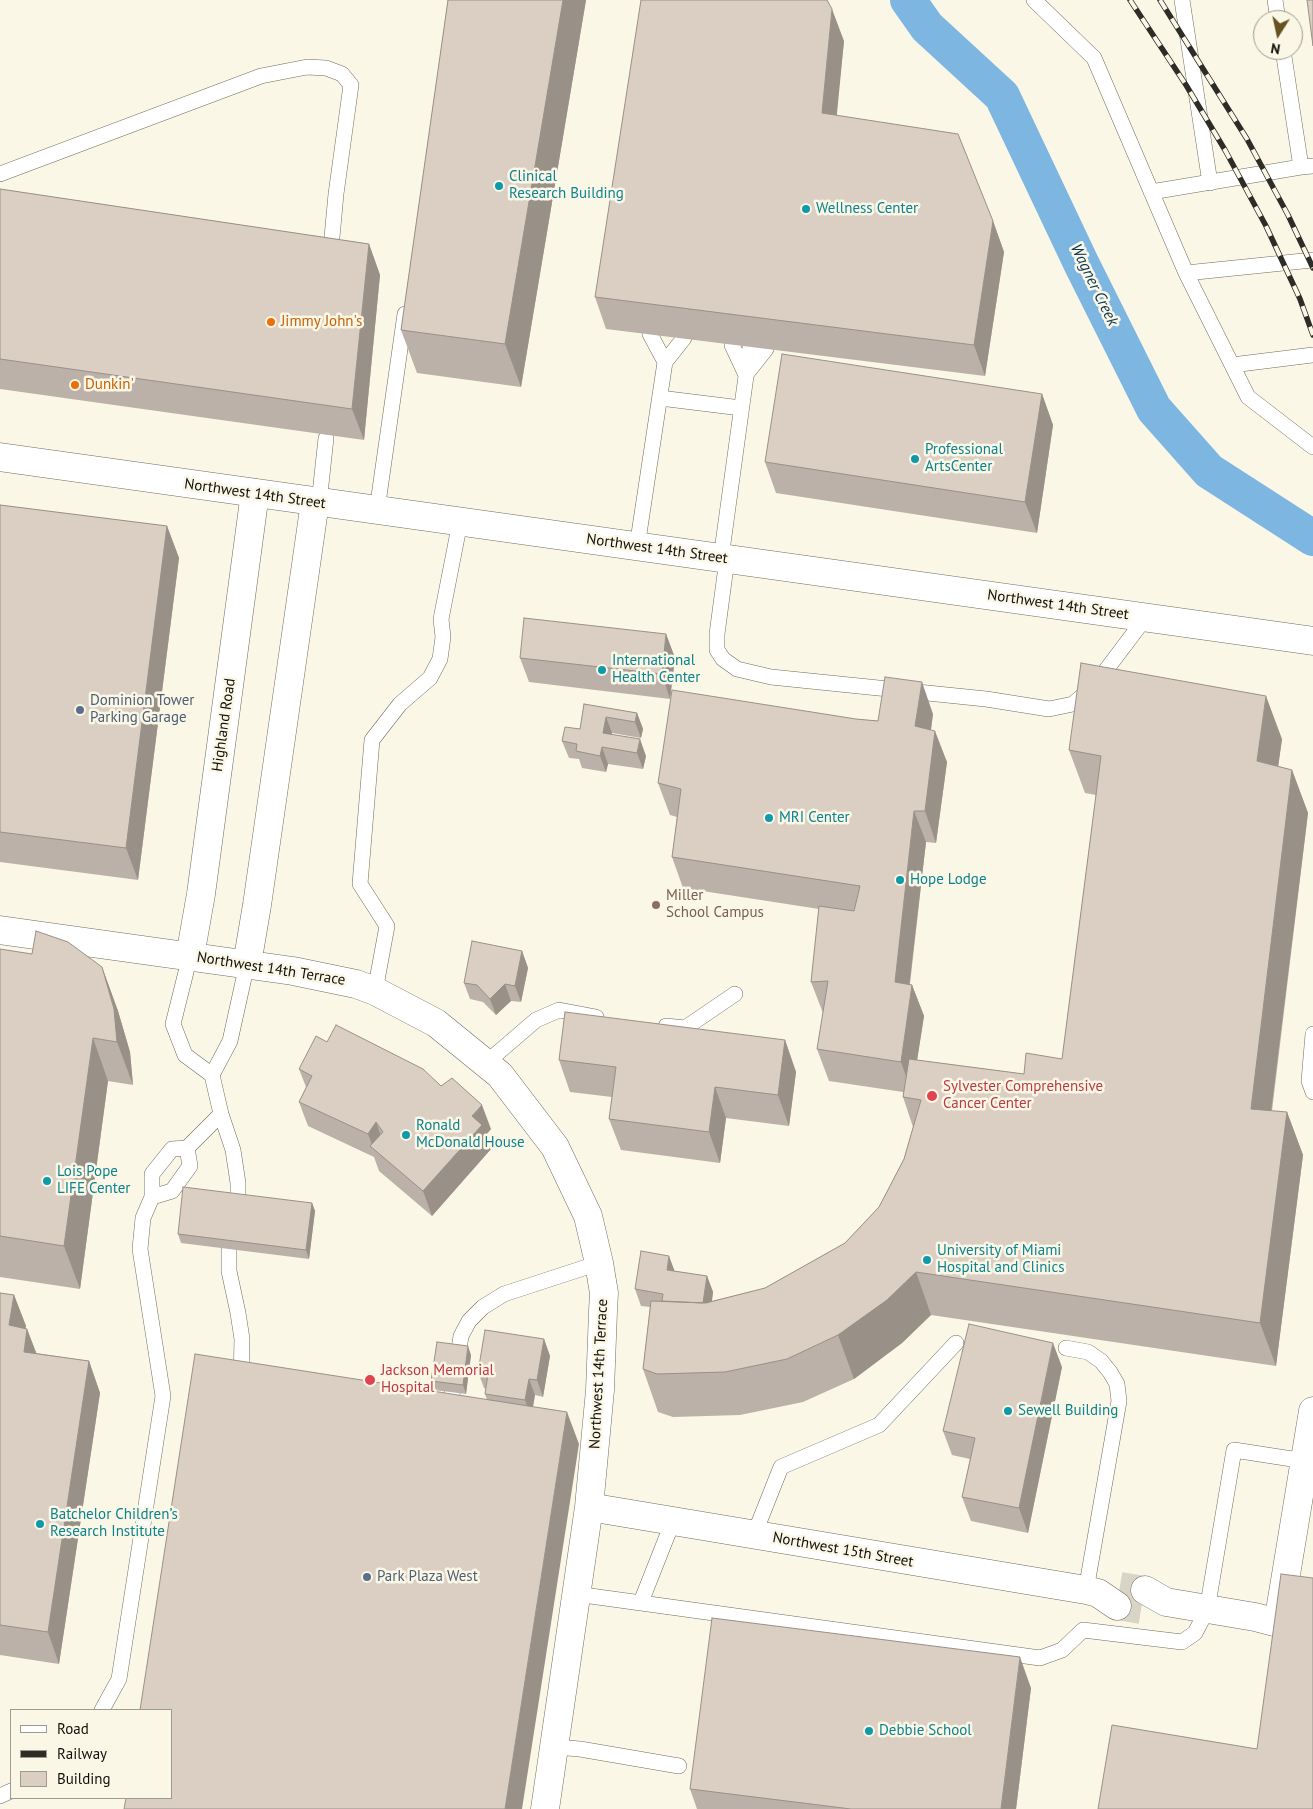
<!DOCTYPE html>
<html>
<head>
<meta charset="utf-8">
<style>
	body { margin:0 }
	#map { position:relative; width:1313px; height:1809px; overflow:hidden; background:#fbf7e7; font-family:"PT Sans",sans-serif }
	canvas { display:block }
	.legend { position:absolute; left:10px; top:1709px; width:162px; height:90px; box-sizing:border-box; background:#fbf7e7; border:1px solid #9d9a8f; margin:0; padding:6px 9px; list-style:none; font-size:15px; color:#100f0a }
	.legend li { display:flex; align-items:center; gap:10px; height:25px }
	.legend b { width:25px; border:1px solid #9d9a8f }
	.north { position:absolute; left:1253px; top:10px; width:50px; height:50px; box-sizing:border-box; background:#fbf7e7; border:1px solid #9d9a8f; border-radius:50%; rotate:190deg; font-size:14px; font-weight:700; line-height:20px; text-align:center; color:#100f0a }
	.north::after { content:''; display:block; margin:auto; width:18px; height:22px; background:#675322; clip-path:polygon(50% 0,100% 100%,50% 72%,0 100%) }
</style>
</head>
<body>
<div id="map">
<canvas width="1313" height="1809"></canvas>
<ul class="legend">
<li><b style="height:6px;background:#fff"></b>Road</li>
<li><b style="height:6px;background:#2d2c26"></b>Railway</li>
<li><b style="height:14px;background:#dbcec3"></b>Building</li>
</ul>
<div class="north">N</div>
</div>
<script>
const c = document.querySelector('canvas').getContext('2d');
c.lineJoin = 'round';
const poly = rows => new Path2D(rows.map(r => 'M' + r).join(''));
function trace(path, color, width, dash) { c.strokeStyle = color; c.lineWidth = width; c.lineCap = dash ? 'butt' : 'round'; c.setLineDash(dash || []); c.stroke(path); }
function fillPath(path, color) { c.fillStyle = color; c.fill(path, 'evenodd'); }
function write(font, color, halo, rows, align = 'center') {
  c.font = font + ' "PT Sans",sans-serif'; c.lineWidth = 5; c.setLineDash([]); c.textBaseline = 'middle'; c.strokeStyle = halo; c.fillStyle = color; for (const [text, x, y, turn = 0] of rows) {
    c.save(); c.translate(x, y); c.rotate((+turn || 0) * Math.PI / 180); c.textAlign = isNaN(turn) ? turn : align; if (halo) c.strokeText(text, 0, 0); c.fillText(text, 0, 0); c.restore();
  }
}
trace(poly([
	[908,0,927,27,1002,96,1081,263,1154,409,1209,471,1313,538]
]), '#7eb6e2', 36);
trace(poly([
	[1120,1586,1145,1590],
	[1117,1606,1141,1610]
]), '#d8d4c6', 28, [28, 14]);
const lane = poly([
	[1034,0,1094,58,1186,273,1313,260],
	[1182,0,1210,183],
	[1275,0,1278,20],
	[1283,50,1301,167,1313,166],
	[0,174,261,76,307,67,326,68,342,74,351,85,336,194,331,248],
	[1151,192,1301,167],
	[1186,273,1248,397,1313,447],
	[650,334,665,362],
	[732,345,746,375],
	[1232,365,1313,355],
	[747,373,766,349],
	[660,398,741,408],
	[319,503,326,438],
	[377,510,405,314],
	[637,547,665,362,684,338],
	[721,558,750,347],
	[727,559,717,634,717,650,723,659,737,669,771,677,986,699,1049,709,1073,704,1094,686,1146,617],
	[190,956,173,1024,185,1055,212,1075,221,1114,233,1150,238,1183,238,1200,229,1249,229,1271,238,1313,242,1339,241,1382],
	[375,991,387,926,360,884,372,740,400,704,430,678,440,659,443,637,441,619,460,522],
	[666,1026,685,1028,735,994],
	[1313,1034,1309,1081,1313,1092],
	[486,1063,536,1020,559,1010,596,1017],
	[212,1075,230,1041,247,964],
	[152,1197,172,1191,190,1166,187,1148],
	[1066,1348,1088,1352,1101,1361,1110,1372,1117,1384,1119,1401,1086,1590],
	[449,1414,461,1336,469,1321,483,1307,504,1294,599,1263],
	[754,1535,781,1467,879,1425,956,1343],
	[576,1594,1040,1658,1062,1650,1083,1630,1182,1642,1195,1633,1207,1610,1234,1450,1305,1461],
	[641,1602,673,1521],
	[102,1710,119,1679,163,1396,140,1249,143,1218,152,1197,152,1174,172,1149,187,1148,221,1114],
	[555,1747,580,1749,679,1766],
	[0,1796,11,1791]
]);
const street = poly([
	[0,930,293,971,356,984,375,991,436,1023,500,1075,555,1147,588,1216,599,1263,604,1293,603,1311,600,1390,589,1507,545,1809],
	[190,956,201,894,255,493],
	[247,964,257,905,315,502],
	[589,1507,1086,1590,1098,1593,1117,1606],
	[1145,1590,1166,1602,1255,1617,1278,1623,1313,1635]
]);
const secondary = poly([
	[0,457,1313,641],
	[1280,1611,1313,1411]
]);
trace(lane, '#6f6c5e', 16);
trace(street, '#6f6c5e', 29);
trace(secondary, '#6f6c5e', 29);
trace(lane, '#fff', 15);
trace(street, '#fff', 28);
trace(secondary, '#fff', 28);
const rail = poly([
	[1130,0,1186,85,1225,150,1266,226,1300,299,1313,335],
	[1160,0,1247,139,1288,215,1313,268]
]);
trace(rail, '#2d2c26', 5.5);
trace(rail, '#fbf7e7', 4, [11]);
fillPath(poly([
	[448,0,586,0,521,387,417,373,401,330],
	[844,41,836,115,993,221,1004,252,985,376,606,329,595,297],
	[0,189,369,244,380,275,364,440,0,389],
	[1042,394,1053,425,1037,533,776,493,765,462],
	[0,505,167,526,179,558,138,880,0,862],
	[666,634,675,658,670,699,529,682,520,658],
	[584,704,637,713,643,729,641,738,612,733,612,734,646,756,643,769,608,764,606,772,582,768,579,759,569,758,562,741,580,729],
	[933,714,931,730,947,762,936,843,926,842,910,984,912,985,924,1016,917,1060,1024,1074,1062,1059,1096,795,1085,793,1069,750,1282,739,1278,766,1292,770,1308,813,1272,1111,1287,1112,1303,1155,1276,1366,931,1315,902,1343,854,1379,803,1402,740,1415,673,1417,658,1412,643,1369,650,1307,641,1306,635,1289,675,1271,707,1276,713,1292,712,1301,765,1288,845,1243,879,1207,904,1159,913,1127,903,1097,903,1092,829,1081,817,1049,823,1013,811,982,819,909,683,888,672,857,677,817,670,815,658,783,856,719,878,721],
	[0,949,102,967,118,1011,130,1052,133,1085,108,1081,80,1289,0,1277],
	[522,951,528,968,521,1002,511,1001,496,1015,483,1002,470,999,464,983],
	[785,1040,796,1072,789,1126,726,1118,720,1163,621,1150,609,1119,612,1097,570,1092,559,1060],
	[299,1069,491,1129,486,1135,491,1149,432,1216,379,1171,374,1157,308,1126,299,1102,306,1087],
	[312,1203,315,1211,309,1259,181,1243,178,1234],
	[0,1293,14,1295,26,1326,25,1328,27,1329,36,1353,89,1361,100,1393,59,1664,0,1655],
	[544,1339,550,1356,543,1397,535,1395,533,1407,579,1444,487,1400,485,1394,486,1389,484,1388,478,1372],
	[471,1355,466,1394,434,1390,431,1381],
	[1062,1367,1028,1533,971,1521,962,1497,970,1459,952,1455,943,1431],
	[1031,1688,1016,1809,697,1809,690,1789]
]), '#bcb1a8');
fillPath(poly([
	[563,0,586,0,521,387,505,344],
	[832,9,844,41,834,144,822,113],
	[993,221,1004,252,985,376,974,345],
	[369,244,380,275,364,440,352,409],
	[1042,394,1053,425,1037,533,1025,502],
	[167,526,179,558,138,880,126,848],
	[666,634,675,658,670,699,662,674],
	[922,682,933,714,927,758,915,726],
	[1266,696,1282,739,1273,804,1257,761],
	[637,713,643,729,641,738,635,722],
	[606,717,612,733,609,748,603,733],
	[935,731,947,762,936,843,925,811],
	[640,739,646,756,643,769,637,753],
	[602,747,608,764,606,772,600,756],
	[1292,770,1308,813,1266,1152,1251,1109],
	[914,811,926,842,906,1013,895,982],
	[522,951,528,968,521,1002,515,986],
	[102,967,118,1011,130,1052,133,1085,117,1042],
	[505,984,511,1001,496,1015,490,999],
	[912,985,924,1016,912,1093,901,1062],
	[93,1038,108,1081,80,1289,64,1246],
	[785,1040,796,1072,789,1126,778,1095],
	[715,1087,726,1118,720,1163,709,1132],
	[482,1105,491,1129,486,1135,491,1149,432,1216,423,1191,472,1116],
	[1287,1112,1303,1155,1276,1366,1260,1323],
	[376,1122,385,1147,374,1150,368,1134],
	[312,1203,315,1211,309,1259,306,1250],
	[669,1256,675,1272,667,1270],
	[916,1272,931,1315,902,1343,854,1379,838,1335],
	[707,1276,713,1292,708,1331,701,1314],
	[14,1295,26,1326,21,1357,9,1325],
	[27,1329,39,1360,24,1352],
	[544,1339,550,1356,543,1397,537,1380],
	[1053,1343,1062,1367,1028,1533,1019,1508],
	[468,1346,471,1355,466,1394,463,1385],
	[89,1361,100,1393,59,1664,48,1632],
	[529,1379,535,1395,531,1417,525,1400],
	[567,1412,579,1444,522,1809,505,1809],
	[1020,1657,1031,1688,1016,1809,1001,1809]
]), '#999088');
const building = poly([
	[448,0,563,0,505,344,401,330,448,0],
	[641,0,827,0,832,9,822,113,958,134,993,221,974,345,595,297,641,0],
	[1307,0,1313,0,1313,46,1307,0],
	[0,189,369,244,352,409,0,359,0,189],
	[782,354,1042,394,1025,502,765,462,782,354],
	[0,505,167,526,126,848,0,832,0,505],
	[524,618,666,634,662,674,520,658,524,618],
	[1081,663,1266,696,1257,761,1292,770,1251,1109,1287,1112,1260,1323,916,1272,887,1300,838,1335,787,1359,725,1372,657,1374,643,1369,651,1301,706,1303,765,1288,845,1243,879,1207,904,1159,921,1100,903,1097,909,1059,1024,1074,1026,1053,1062,1059,1101,756,1069,750,1081,663],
	[885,677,922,682,915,726,935,731,925,811,914,811,895,982,912,985,901,1062,817,1049,828,981,811,982,819,906,854,911,860,886,672,857,681,789,658,783,672,690,856,719,878,721,885,677],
	[584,704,637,713,635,722,606,717,603,733,640,739,637,753,602,747,600,756,576,751,577,744,562,741,565,727,580,729,584,704],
	[36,931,68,942,102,967,114,1009,117,1042,93,1038,64,1246,0,1236,0,949,32,954,36,931],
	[472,941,522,951,515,986,505,984,490,999,477,985,464,983,472,941],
	[565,1012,785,1040,778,1095,715,1087,709,1132,609,1119,616,1067,559,1060,565,1012],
	[336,1025,423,1069,441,1086,452,1078,482,1105,472,1116,482,1125,423,1191,370,1146,383,1132,376,1122,368,1134,299,1102,312,1076,299,1069,316,1036,327,1042,336,1025],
	[183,1187,312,1203,306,1250,178,1234,183,1187],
	[641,1251,669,1256,667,1270,707,1276,703,1303,662,1301,663,1294,635,1289,641,1251],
	[0,1293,14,1295,9,1325,27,1329,24,1352,89,1361,48,1632,0,1625,0,1293],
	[969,1324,1053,1343,1019,1508,962,1497,975,1438,943,1431,969,1324],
	[485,1330,544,1339,537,1380,529,1379,525,1400,485,1394,488,1374,478,1372,485,1330],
	[437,1342,468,1346,463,1385,431,1381,437,1342],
	[195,1354,567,1412,505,1809,124,1809,126,1798,171,1798,171,1710,140,1710,195,1354],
	[1281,1574,1313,1578,1313,1809,1098,1809,1112,1725,1257,1749,1281,1574],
	[712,1618,1020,1657,1001,1809,851,1809,690,1789,712,1618]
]);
fillPath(building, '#dbcec3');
trace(building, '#999088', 1);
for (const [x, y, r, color] of [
	[499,186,5,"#0f9aa8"],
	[806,209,5,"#0f9aa8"],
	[271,322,5,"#e8710a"],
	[75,385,5,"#e8710a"],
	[915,459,5,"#0f9aa8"],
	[602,670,5,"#0f9aa8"],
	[80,710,5,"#5c6f8a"],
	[769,818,5,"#0f9aa8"],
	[900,880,5,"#0f9aa8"],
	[656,905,5,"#8d6e63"],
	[932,1096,6,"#e0444e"],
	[406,1135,5,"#0f9aa8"],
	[47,1181,5,"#0f9aa8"],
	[927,1260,5,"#0f9aa8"],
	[370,1380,6,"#e0444e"],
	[1008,1411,5,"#0f9aa8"],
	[40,1524,5,"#0f9aa8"],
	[367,1577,5,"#5c6f8a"],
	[869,1731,5,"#0f9aa8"]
]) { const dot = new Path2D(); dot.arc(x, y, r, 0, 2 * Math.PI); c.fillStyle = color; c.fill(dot); trace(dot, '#fbf7e7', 2); }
write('15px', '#0d838f', '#fbf7e7', [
	["Clinical",509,177],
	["Research Building",509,194],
	["Wellness Center",816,209],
	["Professional",925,450],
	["ArtsCenter",925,467],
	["International",612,661],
	["Health Center",612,678],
	["MRI Center",779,818],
	["Hope Lodge",910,880],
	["Ronald",416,1126],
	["McDonald House",416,1143],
	["Lois Pope",57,1172],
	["LIFE Center",57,1189],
	["University of Miami",937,1251],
	["Hospital and Clinics",937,1268],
	["Sewell Building",1018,1411],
	["Batchelor Children’s",50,1515],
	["Research Institute",50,1532],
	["Debbie School",879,1731]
], 'left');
write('15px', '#c56008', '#fbf7e7', [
	["Jimmy John's",281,322],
	["Dunkin'",85,385]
], 'left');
write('15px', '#100f0a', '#fbf7e7', [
	["Northwest 14th Street",255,494,8],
	["Northwest 14th Street",657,549,8],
	["Northwest 14th Street",1058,605,8],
	["Highland Road",224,725,-82],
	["Northwest 14th Terrace",271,969,9],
	["Northwest 14th Terrace",599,1374,-87],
	["Northwest 15th Street",843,1550,10]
]);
write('15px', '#4e5e75', '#fbf7e7', [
	["Dominion Tower",90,701],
	["Parking Garage",90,718],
	["Park Plaza West",377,1577]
], 'left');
write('15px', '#785e54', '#fbf7e7', [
	["Miller",666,896],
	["School Campus",666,913]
], 'left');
write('15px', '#be3a42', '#fbf7e7', [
	["Sylvester Comprehensive",943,1087],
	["Cancer Center",943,1104],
	["Jackson Memorial",381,1371],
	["Hospital",381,1388]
], 'left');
write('italic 16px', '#093653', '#fbf7e7', [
	["Wagner Creek",1094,285,64]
]);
</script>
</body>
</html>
